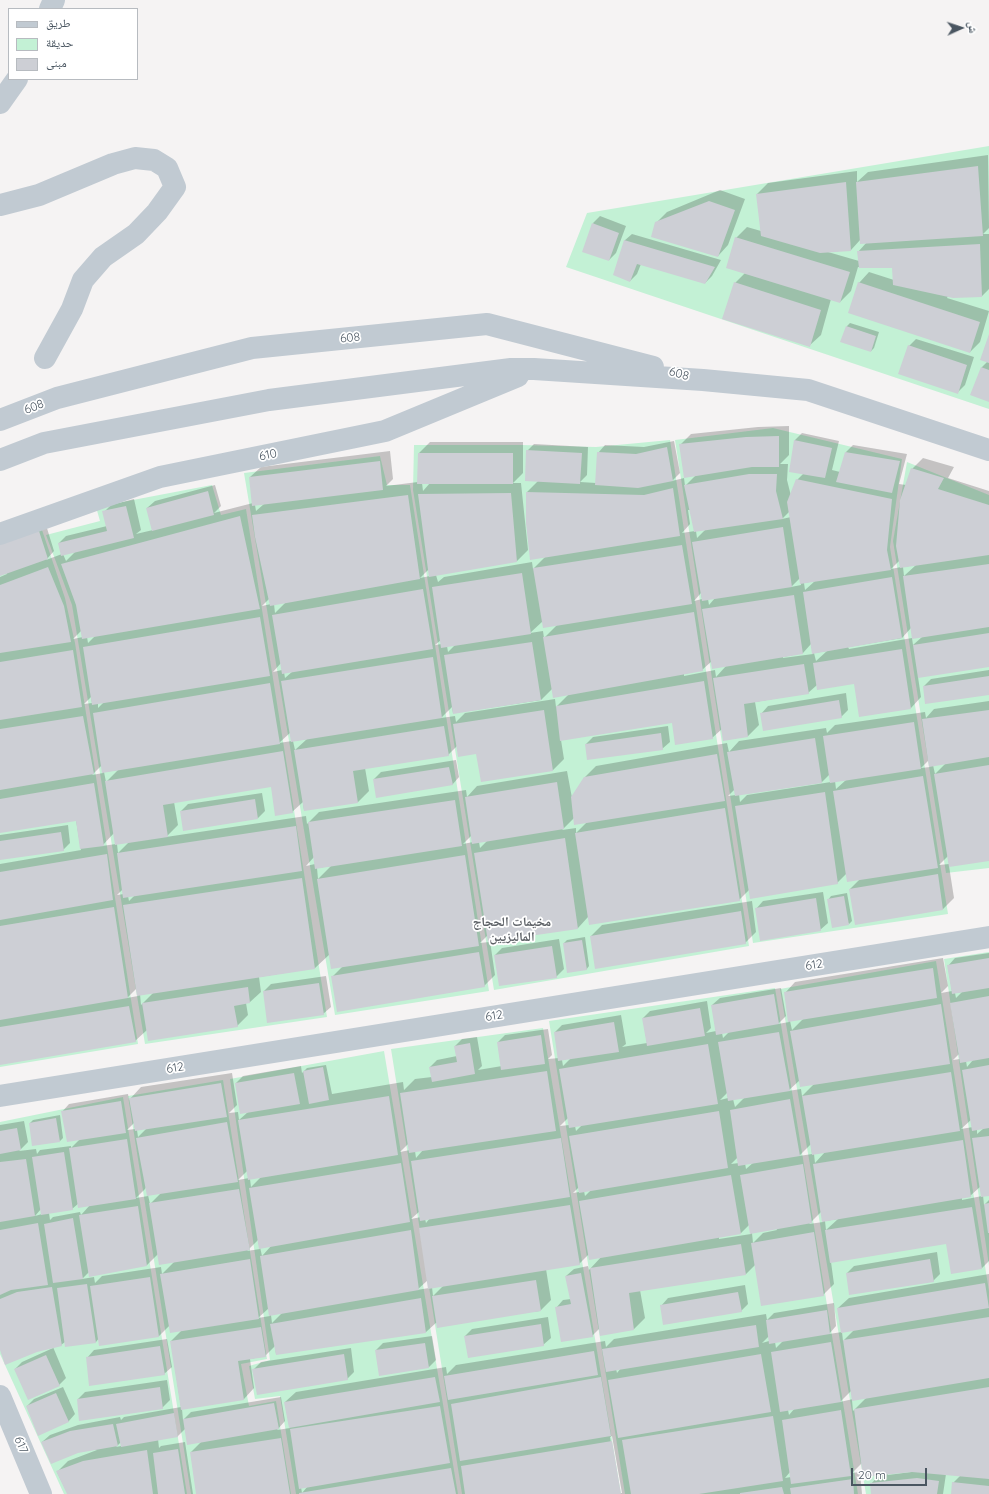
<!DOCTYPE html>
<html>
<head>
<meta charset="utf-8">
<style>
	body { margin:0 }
	#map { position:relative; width:989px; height:1494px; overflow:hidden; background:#f5f3f3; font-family:Quicksand,"Noto Naskh Arabic",sans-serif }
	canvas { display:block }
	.legend { position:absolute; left:8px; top:8px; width:130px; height:72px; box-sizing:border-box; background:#fff; border:1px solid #b7bbc0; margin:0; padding:5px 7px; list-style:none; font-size:12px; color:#4a5661 }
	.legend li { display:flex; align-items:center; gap:8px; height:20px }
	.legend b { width:20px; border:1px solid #b7bbc0 }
	.north { position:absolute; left:941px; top:8px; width:40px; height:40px; -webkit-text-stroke:3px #fff; paint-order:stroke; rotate:87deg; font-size:11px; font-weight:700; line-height:16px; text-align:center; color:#4a5661 }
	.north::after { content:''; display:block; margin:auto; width:14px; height:18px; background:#4a5661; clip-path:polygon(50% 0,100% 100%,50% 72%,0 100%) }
	.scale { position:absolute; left:851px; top:1468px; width:76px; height:18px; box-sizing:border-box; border:2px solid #4a5661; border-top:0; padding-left:5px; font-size:12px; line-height:14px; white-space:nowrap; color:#4a5661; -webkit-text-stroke:3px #fff; paint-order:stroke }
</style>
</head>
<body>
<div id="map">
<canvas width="989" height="1494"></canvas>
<ul class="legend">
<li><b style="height:5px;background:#c1cad2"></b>طريق</li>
<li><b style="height:11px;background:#c3f1d5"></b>حديقة</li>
<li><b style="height:11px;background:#cdcfd5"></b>مبنى</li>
</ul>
<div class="north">ش</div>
<div class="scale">20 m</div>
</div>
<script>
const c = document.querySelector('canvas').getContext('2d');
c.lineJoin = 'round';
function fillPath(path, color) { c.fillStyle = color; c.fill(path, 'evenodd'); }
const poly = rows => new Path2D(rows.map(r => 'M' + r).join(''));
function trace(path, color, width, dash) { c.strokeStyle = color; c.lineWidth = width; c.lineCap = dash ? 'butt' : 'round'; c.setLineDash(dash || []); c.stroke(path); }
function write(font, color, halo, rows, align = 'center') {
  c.font = font + ' Quicksand,"Noto Naskh Arabic",sans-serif'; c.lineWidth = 3.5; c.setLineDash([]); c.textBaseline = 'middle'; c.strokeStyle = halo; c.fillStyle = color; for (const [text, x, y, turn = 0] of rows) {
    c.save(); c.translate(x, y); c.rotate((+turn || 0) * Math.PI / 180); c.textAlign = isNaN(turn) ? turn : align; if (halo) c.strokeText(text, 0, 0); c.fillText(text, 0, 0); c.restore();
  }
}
fillPath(poly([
	[989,146,989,409,566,267,587,213],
	[773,428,902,459,890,547,948,914,753,943,675,440],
	[670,440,749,946,494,990,413,490,414,445,522,445,596,447],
	[380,456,387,485,410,485,489,991,335,1015,244,473],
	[907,462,989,495,989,868,946,873,893,541],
	[212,485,221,515,246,509,327,1017,145,1044,72,605,46,535,100,521,96,507],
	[41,527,65,598,75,643,138,1044,0,1067,0,543],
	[989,952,989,1266,944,959],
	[936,961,989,1291,989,1494,866,1494,780,989],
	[775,988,858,1494,625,1494,549,1021],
	[543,1028,621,1494,462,1494,391,1049],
	[384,1051,458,1494,296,1494,280,1396,255,1399,249,1366,270,1360,230,1079],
	[223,1080,267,1359,241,1364,249,1406,276,1401,291,1494,191,1494,128,1096],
	[123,1097,187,1494,64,1494,0,1354,0,1122]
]), '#c3f1d5');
fillPath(poly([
	[988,155,989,228,983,234,989,234,989,289,982,296,948,296,947,298,989,311,980,342,970,352,859,283,869,272,894,280,893,267,858,267,851,291,840,302,831,299,821,335,810,345,735,283,745,273,736,238,747,227,761,231,757,194,768,183,857,171,857,182,868,172],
	[861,239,867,242,858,252,859,261,828,252,851,250],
	[720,190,745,199,728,245,718,256,656,223,667,212],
	[600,216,626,226,616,253,609,260,593,223],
	[632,234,721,260,712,276,705,283,641,264,637,274,630,281,624,241],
	[850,323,879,332,874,348,871,351,842,341,847,326],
	[989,337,989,401,981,368,988,361],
	[916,339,974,357,965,385,957,393,909,346],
	[789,426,789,455,780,464,788,464,787,480,791,496,797,480,804,473,790,471,795,440,802,433,839,441,832,470,840,472,846,452,853,445,907,454,899,484,906,485,912,469,923,458,954,467,948,478,989,491,989,666,918,677,921,697,911,708,854,683,817,685,808,693,755,702,759,725,748,736,724,740,722,729,712,738,672,722,561,740,564,759,553,770,482,781,477,753,457,746,448,755,365,768,369,791,358,802,304,810,303,802,292,812,271,786,174,802,178,825,166,837,306,816,307,824,319,812,466,790,467,797,477,786,567,771,572,798,585,777,596,766,727,743,729,752,739,741,826,728,827,733,835,725,925,712,926,718,934,709,989,701,989,860,949,866,954,898,943,909,850,889,860,879,847,873,837,883,749,890,739,900,588,917,578,928,490,941,495,975,484,986,332,977,342,967,330,954,315,968,259,977,261,992,250,1002,246,1003,248,1015,237,1026,147,1030,135,1041,0,1064,0,864,81,850,76,820,0,832,0,577,7,574,6,572,0,575,0,540,46,525,54,551,46,560,62,554,59,543,66,536,107,526,104,512,111,505,134,499,141,530,136,534,153,530,147,508,155,501,215,485,221,506,214,513,253,503,250,477,261,467,390,451,393,479,386,486,418,482,419,453,430,442,523,442,523,473,513,483,521,483,528,550,517,561,436,575,438,582,444,577,532,562,533,569,546,556,527,523,527,492,539,480,527,451,534,444,588,447,587,475,580,482,596,483,598,453,605,445,644,447,674,441,680,473,672,481,684,478,685,486,696,475,680,445,691,434,758,427],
	[422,483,430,483,423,491],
	[264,504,256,511,255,505],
	[688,510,690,510,695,531,682,533,690,524],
	[790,511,791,517,782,519],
	[706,529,697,538,696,531],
	[75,552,66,561,63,554],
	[900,560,901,567,891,569],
	[916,565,904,576,903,567],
	[429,569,430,576,420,578],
	[800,578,801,585,791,587],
	[815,581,805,590,804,583],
	[701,593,702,599,694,601],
	[270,598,271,604,262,606],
	[715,598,709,605,708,599],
	[286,602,275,613,274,604],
	[543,621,557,625,544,638,543,631,530,633],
	[911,628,922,637,913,645,912,638,849,649,848,647,902,638],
	[82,630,83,637,73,639],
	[95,636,88,643,87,637],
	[441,640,442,644,435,645],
	[811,644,813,654,783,658,783,657,803,653],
	[455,645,448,652,447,646],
	[827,651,816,661,814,653],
	[712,661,726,666,716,677,715,670,684,676,684,674,702,670],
	[281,663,282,670,273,672],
	[293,671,285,678,284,672],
	[553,688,569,694,556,707,555,699,465,713,456,722,455,716,441,718,452,707,453,713,541,700],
	[91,697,92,703,84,704],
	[104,702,98,708,98,703],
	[291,732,292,741,279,743],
	[307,739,295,750,293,741],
	[929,760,930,767,921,768],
	[946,763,935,774,933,765],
	[102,765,103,773,92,775],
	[118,770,106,782,104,772],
	[830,774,831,782,747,795,740,802,739,794,822,782],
	[846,780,836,789,835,781],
	[735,789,736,795,728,796],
	[574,818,587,822,576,833,576,828,562,830],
	[114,833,116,844,102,846],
	[472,835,473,842,463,844],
	[487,841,480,848,479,842],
	[129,842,118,853,117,844],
	[948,856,949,864,939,865],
	[314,857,315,864,306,866],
	[331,866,318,879,317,868],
	[123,889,124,894,117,895],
	[135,895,129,901,128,896],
	[488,935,489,942,480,943],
	[137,988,138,996,127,998],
	[154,992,141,1005,140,994],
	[989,670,989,694,924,686,931,679],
	[846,693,848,710,841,717,761,714,768,706],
	[668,726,670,742,662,749,586,744,593,737],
	[456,760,459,777,452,785,374,779,381,772],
	[262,793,265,811,258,818,181,811,188,804],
	[68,825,70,843,63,850,0,859,0,835],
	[823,892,828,923,820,930,756,909,763,901],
	[847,893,852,921,849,924,828,900,831,896],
	[752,901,756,932,745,943,591,936,602,925],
	[585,937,589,966,586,970,564,943,567,940],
	[559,939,564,969,556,977,495,955,502,948],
	[989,953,989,1195,983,1195,984,1205,989,1200,989,1261,982,1268,947,1243,831,1262,834,1284,823,1295,756,1264,746,1274,640,1290,645,1318,634,1329,600,1328,592,1336,556,1308,563,1300,571,1299,566,1276,574,1269,588,1266,589,1270,602,1256,589,1254,579,1264,546,1269,551,1300,540,1311,437,1322,426,1332,276,1354,275,1346,265,1356,250,1359,254,1388,244,1399,182,1409,183,1420,191,1412,281,1397,285,1421,277,1430,290,1428,285,1402,296,1392,446,1367,447,1374,456,1365,605,1341,606,1347,614,1339,766,1314,767,1320,774,1313,834,1303,836,1326,829,1334,842,1332,838,1308,849,1298,989,1274,989,1494,952,1494,953,1483,961,1475,946,1474,943,1494,872,1494,871,1484,880,1474,862,1463,852,1473,860,1472,862,1494,198,1494,191,1452,202,1441,186,1428,178,1436,158,1439,159,1448,161,1446,185,1442,193,1494,68,1494,57,1472,68,1461,97,1450,42,1442,50,1435,78,1425,120,1417,121,1420,124,1417,181,1407,171,1341,182,1330,170,1325,159,1336,99,1338,96,1342,65,1342,61,1345,53,1347,66,1378,59,1385,15,1369,22,1362,53,1348,0,1347,0,1125,24,1121,28,1142,19,1151,36,1149,37,1154,40,1150,71,1146,71,1148,80,1139,62,1112,69,1104,128,1094,129,1100,141,1087,232,1073,237,1105,229,1113,238,1112,239,1120,248,1112,236,1083,243,1076,301,1066,302,1073,307,1068,326,1065,332,1094,403,1082,404,1090,415,1079,432,1077,430,1067,437,1060,457,1056,455,1046,462,1039,477,1037,482,1066,478,1070,502,1066,498,1042,505,1035,548,1029,552,1055,548,1059,559,1058,555,1032,562,1025,621,1015,626,1044,622,1047,647,1043,643,1018,650,1011,707,1001,711,1028,706,1033,716,1031,712,1005,720,998,781,988,786,1016,778,1024,789,1022,785,993,795,982,943,958,948,986,941,993,952,991,948,966,955,958],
	[962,992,956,998,955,993],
	[804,1018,792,1030,790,1021],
	[729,1032,723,1038,722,1033],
	[959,1054,960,1059,953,1060],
	[571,1058,563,1066,562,1060],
	[973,1060,967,1067,966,1061],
	[800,1080,814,1084,802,1096,801,1089,788,1091],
	[727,1093,728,1098,720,1100],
	[744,1098,735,1107,733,1099],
	[568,1118,569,1125,560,1126],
	[972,1119,973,1127,961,1129],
	[134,1123,135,1129,127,1130],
	[582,1125,576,1131,575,1126],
	[147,1128,138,1137,137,1130],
	[984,1128,977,1134,977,1129],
	[409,1143,410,1150,400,1152],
	[811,1144,812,1154,799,1156],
	[423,1150,416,1158,415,1151],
	[825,1152,815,1163,814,1154],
	[738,1157,739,1163,731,1164],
	[754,1162,746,1169,745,1163],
	[248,1170,249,1178,238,1180],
	[261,1177,251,1187,250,1179],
	[981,1186,982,1196,962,1200,962,1198,970,1196],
	[146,1187,148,1196,136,1198,145,1189],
	[579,1187,579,1192,573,1193],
	[591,1190,585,1196,584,1191],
	[161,1193,150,1204,148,1195],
	[79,1203,90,1205,81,1215,80,1212,53,1217,50,1220,49,1213,72,1209],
	[41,1209,42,1214,35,1216],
	[420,1211,421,1217,411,1219],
	[821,1212,823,1222,809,1224],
	[430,1218,426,1223,425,1219],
	[838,1219,826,1230,825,1221],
	[750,1224,751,1234,719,1239,719,1237,741,1233],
	[776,1228,777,1230,763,1233,753,1243,752,1233],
	[258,1240,260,1249,247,1251],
	[272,1245,262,1256,260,1247],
	[158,1254,174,1262,162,1274,161,1267,102,1276,95,1283,94,1277,82,1279,89,1272,89,1276,147,1265],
	[428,1280,429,1288,417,1290],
	[444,1285,433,1296,432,1287],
	[269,1308,270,1316,258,1318],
	[283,1312,272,1323,271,1315],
	[854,1330,843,1341,842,1332],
	[769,1336,769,1341,762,1343],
	[784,1340,776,1348,775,1342],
	[621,1368,617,1373,616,1369],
	[852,1390,853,1399,840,1402],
	[867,1397,853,1411,852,1400],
	[795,1408,789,1415,788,1410],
	[612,1436,622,1493,620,1493,610,1437],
	[121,1442,121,1446,116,1447],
	[919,1471,888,1475,888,1473],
	[790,1472,791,1477,785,1478],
	[308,1486,302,1493,301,1487],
	[326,976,331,1007,323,1014,264,991,271,984],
	[60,1115,63,1138,60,1141,30,1123,33,1120],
	[937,1252,940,1274,933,1281,847,1273,854,1266],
	[745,1285,748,1304,741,1311,661,1306,668,1298],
	[548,1317,551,1338,543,1345,465,1336,472,1329],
	[432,1336,436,1360,429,1367,376,1350,383,1343],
	[167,1339,172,1367,164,1374,87,1358,94,1350],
	[351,1348,354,1372,347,1379,254,1369,261,1362],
	[167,1380,170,1400,162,1408,78,1399,85,1392],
	[63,1387,75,1414,68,1422,27,1406,34,1399]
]), '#0003');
fillPath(poly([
	[978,166,983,236,860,244,856,182],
	[846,182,851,251,820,253,761,236,756,194],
	[709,201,735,210,718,257,651,237,655,222],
	[592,223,619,233,609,261,582,252],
	[735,237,850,272,840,303,726,268],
	[624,240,715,267,705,284,637,264,630,282,613,275],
	[980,244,982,297,953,298,893,285,892,268,859,268,857,251],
	[734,282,821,310,810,347,722,319],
	[858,282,980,322,970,353,848,313],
	[846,326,876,336,871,352,840,342],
	[989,334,989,363,980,360],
	[908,345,967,365,958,394,898,374],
	[981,367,989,370,989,402,970,395],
	[779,436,779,467,752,467,684,478,679,444,746,437],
	[794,440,832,448,825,478,789,472],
	[667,447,673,481,638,488,595,485,597,452,636,454],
	[526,450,582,453,580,484,525,481],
	[845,452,900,461,892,493,836,482],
	[418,453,513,453,513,484,417,484],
	[380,461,383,490,252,506,249,477],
	[911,468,944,478,938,489,989,505,989,555,900,568,896,546,900,500],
	[749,474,777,474,776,491,783,519,694,532,684,485],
	[796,479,892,499,887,550,891,570,800,584,787,502],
	[673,488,680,536,530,560,526,523,526,492,644,495],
	[208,491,214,515,152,531,146,508],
	[511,493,517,562,429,577,418,494],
	[408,495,420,579,270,606,255,537,252,515],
	[126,506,134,538,61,556,58,543,107,531,102,511],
	[240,516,260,609,82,639,76,605,61,564],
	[783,527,792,587,702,601,692,542],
	[39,531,48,559,0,576,0,544],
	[682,545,692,604,543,628,533,568],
	[989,564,989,627,912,639,903,576],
	[48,567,64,606,71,642,0,653,0,585],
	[522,573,531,634,441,648,432,587],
	[892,577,902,638,812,654,803,592],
	[423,589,433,649,282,674,272,615],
	[794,595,803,654,712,669,702,609],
	[694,612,703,671,553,698,543,637],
	[260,617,270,676,92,705,83,647],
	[989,633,989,667,918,678,913,645],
	[532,642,541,700,453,714,444,655],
	[902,649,911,709,859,717,854,684,817,690,813,663],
	[73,650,82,707,0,720,0,662],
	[433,657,442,718,291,742,281,681],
	[804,664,809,694,744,704,748,737,723,741,713,678],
	[989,676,989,695,925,704,923,686],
	[704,681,713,739,675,745,672,723,560,741,556,706],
	[270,683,280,744,102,773,93,713],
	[839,700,842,718,763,731,760,713],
	[544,710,553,771,481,782,476,754,458,757,453,724],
	[989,710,989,757,929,767,922,719],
	[83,716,94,774,0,790,0,729],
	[914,722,921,769,830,783,823,736],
	[444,726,449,756,353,771,358,803,304,811,294,750],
	[661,733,663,750,587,760,585,744],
	[815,738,822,783,735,796,727,752],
	[283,751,293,813,275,816,271,787,163,805,168,837,115,845,105,781],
	[717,754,725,801,574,825,571,797,584,777],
	[989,765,989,861,949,867,934,774],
	[449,767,453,785,376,798,373,779],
	[923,776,938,868,847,882,833,791],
	[557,782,564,829,472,844,465,797],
	[94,783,104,846,80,849,76,821,0,833,0,799],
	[825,792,838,884,750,899,735,806],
	[255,799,258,819,183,831,180,811],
	[455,800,462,846,315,869,308,822],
	[725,808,740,901,589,925,575,833],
	[296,826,302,871,123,898,117,853],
	[61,832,64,851,0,860,0,841],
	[565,838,578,929,488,942,474,853],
	[107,854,113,900,0,920,0,872],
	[465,855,479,946,331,969,317,879],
	[938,874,943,910,855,925,849,889],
	[302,878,315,969,137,996,123,905],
	[844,896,849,925,832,928,827,899],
	[816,898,821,931,760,941,755,908],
	[114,907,128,998,0,1020,0,926],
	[741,911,746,944,595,969,590,936],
	[582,940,587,970,567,973,563,943],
	[552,946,557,978,499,986,494,955],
	[479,952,485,987,337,1012,331,976],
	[989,958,989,988,952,994,947,965],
	[933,968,937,998,788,1022,784,992],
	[319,983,324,1015,267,1023,263,991],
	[248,987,250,1003,234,1006,238,1027,148,1041,142,1003],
	[774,994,779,1024,716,1035,711,1005],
	[989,996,989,1058,960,1063,950,1003],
	[941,1004,950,1064,800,1087,790,1031],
	[129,1006,136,1042,0,1065,0,1027],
	[700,1008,705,1036,647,1046,642,1018],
	[614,1022,619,1052,558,1061,554,1032],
	[779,1032,790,1091,728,1101,718,1042],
	[541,1035,545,1064,501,1070,497,1042],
	[470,1043,475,1074,432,1082,429,1067,457,1062,454,1046],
	[708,1044,718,1104,569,1128,559,1069],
	[989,1065,989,1128,972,1131,962,1070],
	[323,1067,329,1100,309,1104,303,1071],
	[547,1071,556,1131,409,1153,400,1093],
	[951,1072,960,1131,812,1155,802,1096],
	[294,1073,300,1104,240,1114,235,1083],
	[221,1083,227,1117,135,1131,129,1098],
	[389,1096,398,1155,248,1180,238,1120],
	[790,1099,800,1156,738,1166,730,1110],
	[121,1101,126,1133,67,1142,61,1111],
	[719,1111,728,1168,579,1193,569,1136],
	[56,1118,60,1142,32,1146,29,1123],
	[227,1122,238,1182,147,1196,136,1138],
	[17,1128,21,1150,0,1154,0,1131],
	[989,1136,989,1196,981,1197,972,1138],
	[561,1138,570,1197,420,1221,411,1161],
	[127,1139,136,1199,78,1208,69,1148],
	[963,1140,971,1197,822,1222,813,1164],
	[64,1152,73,1210,41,1215,32,1157],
	[26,1159,35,1216,0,1222,0,1162],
	[401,1163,410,1222,259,1249,249,1188],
	[803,1164,812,1223,750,1234,740,1175],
	[731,1175,741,1234,589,1260,579,1201],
	[239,1189,250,1250,159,1265,149,1203],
	[989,1203,989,1233,988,1233,984,1204],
	[570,1205,580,1265,428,1289,419,1228],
	[138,1206,147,1266,89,1277,79,1215],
	[972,1207,982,1269,951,1274,946,1244,830,1263,825,1230],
	[73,1218,83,1279,53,1283,44,1224],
	[38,1223,48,1285,11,1290,0,1295,0,1230],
	[411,1230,419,1290,269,1316,260,1256],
	[814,1232,824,1296,761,1306,751,1243],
	[741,1244,746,1275,629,1293,634,1330,600,1336,590,1268],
	[250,1259,259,1319,170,1333,160,1274],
	[930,1259,934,1282,849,1295,846,1273],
	[581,1273,593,1337,561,1342,555,1307,571,1304,565,1276],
	[150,1277,159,1337,99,1346,90,1286],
	[536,1280,541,1311,437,1328,432,1296],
	[985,1283,989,1308,841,1333,837,1308],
	[87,1284,96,1343,65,1347,57,1288],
	[52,1287,62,1346,37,1352,5,1365,0,1350,0,1299,17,1292],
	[738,1292,742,1312,663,1325,660,1305],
	[421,1298,426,1333,276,1355,270,1324],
	[827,1310,830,1334,769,1344,766,1320],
	[989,1317,989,1378,852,1401,843,1340],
	[541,1324,544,1346,468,1358,464,1336],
	[756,1325,759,1347,606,1372,602,1349],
	[261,1327,266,1357,238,1361,244,1400,181,1410,170,1341],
	[831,1342,841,1402,780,1412,771,1352],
	[425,1343,429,1368,379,1376,375,1350],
	[160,1346,165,1375,89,1386,86,1357],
	[594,1351,598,1375,448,1400,444,1376],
	[344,1354,348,1380,257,1395,252,1369],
	[761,1354,771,1412,618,1438,608,1380],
	[46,1355,60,1386,28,1400,14,1369],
	[435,1377,440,1402,289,1428,284,1402],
	[601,1377,611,1436,460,1461,451,1404],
	[160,1387,163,1409,79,1421,77,1399],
	[989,1387,989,1479,912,1472,863,1477,854,1409],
	[56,1393,69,1422,38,1436,26,1406],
	[274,1403,279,1429,187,1445,183,1419],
	[440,1406,450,1463,299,1489,290,1429],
	[841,1410,851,1476,791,1484,782,1420],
	[174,1413,178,1437,121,1447,116,1424],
	[773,1416,783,1481,699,1494,631,1494,622,1440],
	[113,1424,118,1446,78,1453,51,1464,41,1442,70,1431],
	[281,1438,290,1494,196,1494,190,1452],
	[612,1441,621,1494,465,1494,461,1466],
	[178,1449,185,1494,158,1494,153,1453],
	[147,1450,153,1494,67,1494,56,1471,83,1461],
	[451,1468,456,1494,299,1494,299,1493],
	[917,1478,939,1481,937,1494,871,1494,870,1483],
	[853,1479,854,1494,791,1494,790,1488],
	[952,1482,989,1486,989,1494,951,1494],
	[782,1487,784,1494,740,1494,740,1493]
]), '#cdcfd5');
trace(poly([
	[50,9,54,0],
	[0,103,17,79],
	[0,205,39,195,113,164,135,158,154,160,167,168,175,187,157,212,136,234,103,257,83,280,72,309,45,358],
	[0,420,57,398,252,348,487,324,653,367],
	[0,460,44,443,269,400,511,369,534,369,703,380,808,390,989,450],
	[0,534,160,477,385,431,518,376],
	[0,1096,989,937],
	[0,1396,41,1494]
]), '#c1cad2', 22);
write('12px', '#4a5661', '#fff', [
	["608",350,338,-6],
	["608",679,374,15],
	["608",34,407,-21],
	["610",268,455,-12],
	["612",814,965,-9],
	["612",494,1016,-9],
	["612",175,1068,-9],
	["617",21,1445,67]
]);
write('bold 13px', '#5f6368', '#fff', [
	["مخيمات الحجاج",512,922],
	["الماليزيين",512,937]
]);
</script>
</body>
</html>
